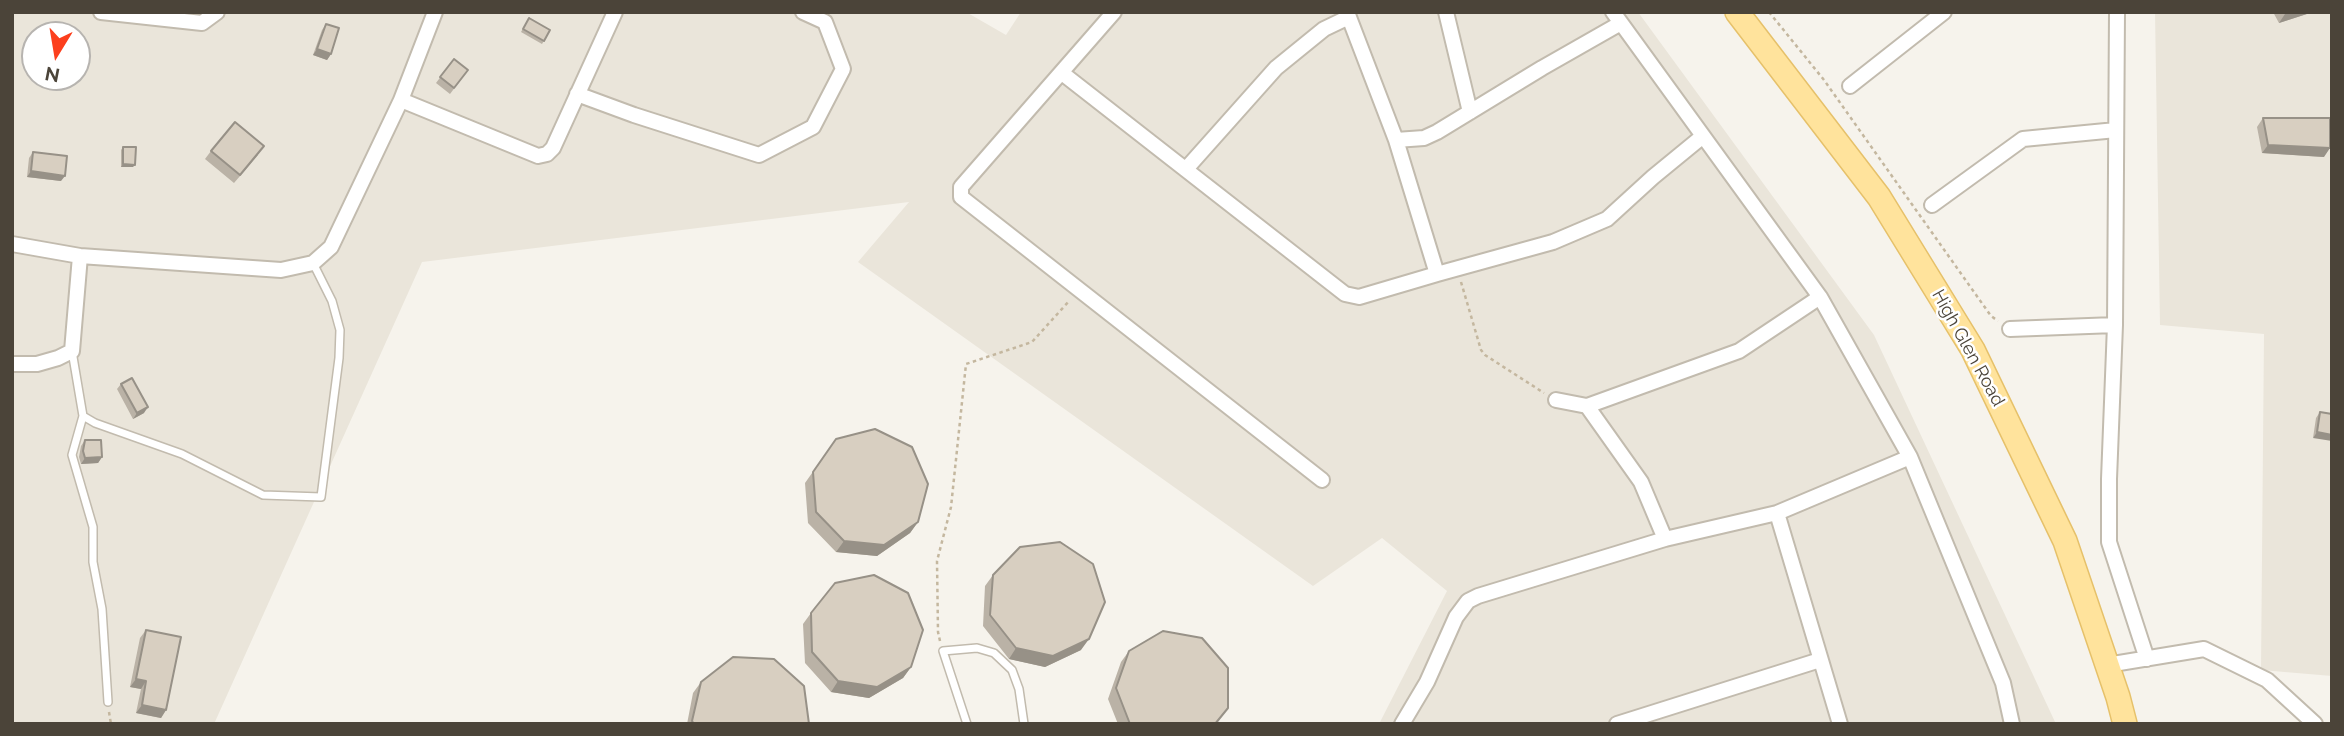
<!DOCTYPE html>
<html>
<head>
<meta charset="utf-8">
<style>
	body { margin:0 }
	#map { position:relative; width:2344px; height:736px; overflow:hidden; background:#f6f3ec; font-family:Raleway,sans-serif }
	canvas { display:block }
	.frame { position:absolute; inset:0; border:14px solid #4b4439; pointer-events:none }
	.north { position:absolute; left:21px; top:21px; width:70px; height:70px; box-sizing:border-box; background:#fff; border:2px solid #b7b4b0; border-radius:50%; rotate:191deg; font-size:19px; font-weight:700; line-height:28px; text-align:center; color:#4b4439 }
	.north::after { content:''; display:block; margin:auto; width:24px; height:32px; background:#fc3f1d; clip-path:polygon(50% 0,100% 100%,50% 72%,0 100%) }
</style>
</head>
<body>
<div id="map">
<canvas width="2344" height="736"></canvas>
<div class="frame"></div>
<div class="north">N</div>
</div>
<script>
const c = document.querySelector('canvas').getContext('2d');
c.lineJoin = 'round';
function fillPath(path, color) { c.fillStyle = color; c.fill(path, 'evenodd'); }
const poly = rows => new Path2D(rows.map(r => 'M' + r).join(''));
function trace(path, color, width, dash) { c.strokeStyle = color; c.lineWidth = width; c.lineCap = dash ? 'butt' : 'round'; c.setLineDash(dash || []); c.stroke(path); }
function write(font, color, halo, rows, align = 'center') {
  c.font = font + ' Raleway,sans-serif'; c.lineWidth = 5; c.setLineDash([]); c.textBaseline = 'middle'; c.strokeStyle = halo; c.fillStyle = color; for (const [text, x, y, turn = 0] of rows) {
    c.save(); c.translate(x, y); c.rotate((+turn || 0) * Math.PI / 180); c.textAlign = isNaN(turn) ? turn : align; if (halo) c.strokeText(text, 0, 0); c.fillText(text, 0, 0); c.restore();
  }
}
fillPath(poly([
	[12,12,966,12,1006,35,1021,12,1638,12,1874,335,2056,724,1379,724,1447,591,1382,538,1313,586,858,262,909,202,422,262,214,724,12,724],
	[35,35,77,35,77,77,35,77],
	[2155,12,2332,12,2332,676,2261,670,2264,334,2160,325]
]), '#eae5da');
const service = poly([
	[72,351,83,416,95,423,182,454,263,495,321,497,339,358,340,330,332,301,313,263],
	[83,416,72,455,93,527,93,562,102,609,108,702],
	[967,724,943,651,977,648,994,653,1012,670,1019,689,1024,724]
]);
const minor = poly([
	[101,12,202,23,217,12],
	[1114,12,961,187,961,197,1322,480],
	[1446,12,1470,112],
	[1613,12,1820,297,1910,457,2003,683,2012,724],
	[2117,12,2115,325,2109,479,2109,542,2147,659],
	[1062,73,1345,294,1359,297,1437,274,1396,140,1347,12],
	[1850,86,1944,12],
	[577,94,634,115,759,155,813,127,843,69,825,22,803,12],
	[401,100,538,156,547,154,553,148,615,12],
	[1396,140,1424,138,1437,132,1542,68,1621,23],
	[1186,169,1276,68,1324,29,1349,17],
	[1932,205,2023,139,2116,130],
	[12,244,80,256,281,270,313,263,331,247,401,100,435,12],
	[1437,274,1553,242,1607,219,1653,177,1703,136],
	[2010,329,2115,325],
	[12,364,37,364,58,358,72,351,80,256],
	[1556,400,1587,406,1739,351,1820,297],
	[1587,406,1641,482,1665,539],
	[1777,513,1840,724],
	[2107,665,2204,649,2267,680,2315,724],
	[1402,724,1427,682,1456,617,1468,601,1478,596,1665,539,1777,513,1910,457],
	[1617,724,1820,660]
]);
const primary = poly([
	[1737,12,1879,197,1973,350,2065,541,2118,697,2125,724]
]);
trace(service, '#c2bbae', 10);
trace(minor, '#c2bbae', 18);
trace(primary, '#e6c16a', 26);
trace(poly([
	[1769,12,1824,80,1991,316,1998,321],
	[1461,282,1481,350,1485,355,1544,393],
	[940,641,938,632,937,561,951,507,966,364,1032,342,1070,300],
	[109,712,111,724]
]), '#c4b79f', 2.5, [3.5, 3.5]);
trace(service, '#fff', 7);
trace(minor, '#fff', 14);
trace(primary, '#ffe39c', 23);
fillPath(poly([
	[2273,12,2313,12,2279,23],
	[529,18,550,30,542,44,521,32],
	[326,24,331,54,327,60,313,55,322,30],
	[454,59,468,70,450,94,436,83],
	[2263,118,2324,157,2262,153,2257,127],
	[123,147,133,167,121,167,121,150],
	[211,151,258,155,234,183,205,159],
	[33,152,61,181,27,177,29,158],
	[121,384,144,413,133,419,117,389],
	[2320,412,2332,414,2313,438,2316,418],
	[836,439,918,522,910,533,877,556,836,552,808,523,805,483],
	[85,440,102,457,98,463,81,464,79,457,81,446],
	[993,575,1081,650,1045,667,1009,659,983,626,985,586],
	[811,613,911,667,903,678,869,698,831,692,805,663,803,624],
	[146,630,166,710,161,718,136,713,141,689,130,687,140,638],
	[1129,651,1220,719,1216,724,1118,724,1108,699,1121,662],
	[701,682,809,724,687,724,693,693]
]), '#bab2a6');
fillPath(poly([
	[2292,12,2313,12,2279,23,2285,14],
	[317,49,331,54,327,60,313,55],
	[2268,145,2330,148,2324,157,2262,153],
	[123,164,135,165,133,167,121,167],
	[31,171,65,176,61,181,27,177],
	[148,407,144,413,133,419,137,413],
	[2317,432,2332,435,2332,441,2313,438],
	[102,457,98,463,81,464,85,458],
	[918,522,910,533,877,556,836,552,844,541],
	[1089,639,1081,650,1045,667,1009,659,1016,648],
	[911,667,903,678,869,698,831,692,838,681],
	[136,679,146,681,141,689,130,687],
	[142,705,166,710,161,718,136,713]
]), '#979187');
const building = poly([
	[529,18,550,30,544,41,523,29,529,18],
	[326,24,339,28,331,54,317,49,326,24],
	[454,59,468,70,454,88,440,77,454,59],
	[2263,118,2330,118,2330,148,2268,145,2263,118],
	[235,122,264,146,240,175,211,151,235,122],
	[123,147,136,147,135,165,123,164,123,147],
	[33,152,67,156,65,176,31,171,33,152],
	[132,378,148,407,137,413,121,384,132,378],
	[2320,412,2332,414,2332,435,2317,432,2320,412],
	[875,429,912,447,928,484,918,522,884,545,844,541,816,512,813,472,836,439,875,429],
	[85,440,101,440,102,457,85,458,83,451,85,440],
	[1060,542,1093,564,1105,602,1089,639,1053,656,1016,648,990,615,993,575,1020,547,1060,542],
	[874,575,908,593,923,630,911,667,877,687,838,681,812,652,811,613,835,583,874,575],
	[146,630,181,637,166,710,142,705,146,681,136,679,146,630],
	[1163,631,1202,638,1228,668,1228,708,1215,724,1130,724,1116,688,1129,651,1163,631],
	[733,657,774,659,804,686,809,724,694,724,692,721,701,682,733,657]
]);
fillPath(building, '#d8cfc1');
trace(building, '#979187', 2);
write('18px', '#4b4439', '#fff', [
	["High Glen Road",1968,348,61]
]);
</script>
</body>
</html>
